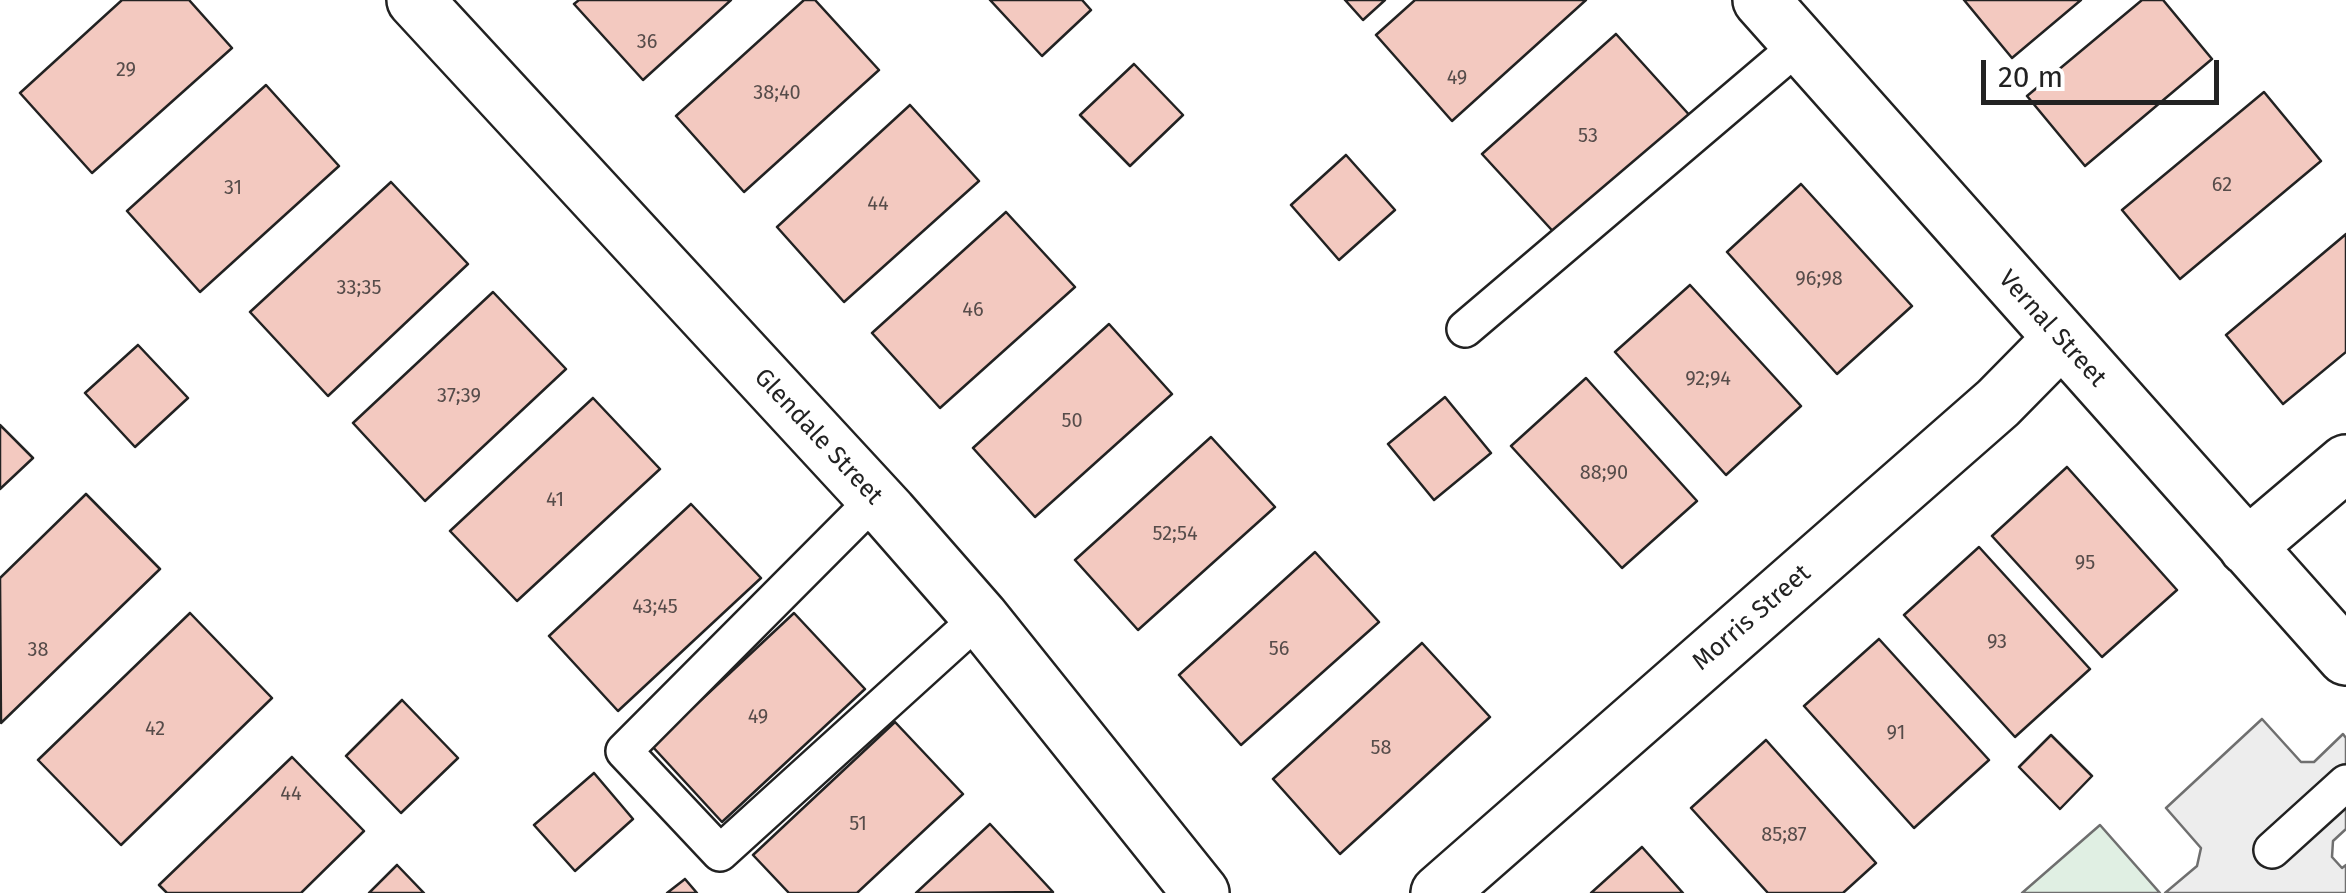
<!DOCTYPE html>
<html>
<head>
<meta charset="utf-8">
<style>
	body { margin:0 }
	#map { position:relative; width:2346px; height:893px; overflow:hidden; background:#fff; font-family:"Fira Sans",sans-serif }
	canvas { display:block }
	.scale { position:absolute; left:1981px; top:60px; width:238px; height:45px; box-sizing:border-box; border:5px solid #222; border-top:0; padding-left:12px; font-size:30px; line-height:35px; white-space:nowrap; color:#222; -webkit-text-stroke:8px #fff; paint-order:stroke }
</style>
</head>
<body>
<div id="map">
<canvas width="2346" height="893"></canvas>
<div class="scale">20 m</div>
</div>
<script>
const c = document.querySelector('canvas').getContext('2d');
c.lineJoin = 'round';
function fillPath(path, color) { c.fillStyle = color; c.fill(path, 'evenodd'); }
const poly = rows => new Path2D(rows.map(r => 'M' + r).join(''));
function trace(path, color, width, dash) { c.strokeStyle = color; c.lineWidth = width; c.lineCap = dash ? 'butt' : 'round'; c.setLineDash(dash || []); c.stroke(path); }
function write(font, color, halo, rows, align = 'center') {
  c.font = font + ' "Fira Sans",sans-serif'; c.lineWidth = 8; c.setLineDash([]); c.textBaseline = 'middle'; c.strokeStyle = halo; c.fillStyle = color; for (const [text, x, y, turn = 0] of rows) {
    c.save(); c.translate(x, y); c.rotate((+turn || 0) * Math.PI / 180); c.textAlign = isNaN(turn) ? turn : align; if (halo) c.strokeText(text, 0, 0); c.fillText(text, 0, 0); c.restore();
  }
}
const green = poly([
	[2100,825,2160,893,2022,893,2100,825]
]);
fillPath(green, '#e0efe3');
trace(green, '#6f6f6f', 2.5);
const parking = poly([
	[2262,719,2301,762,2314,762,2343,734,2346,738,2346,829,2333,841,2332,857,2342,868,2346,865,2346,893,2165,893,2197,866,2201,848,2166,808,2262,719]
]);
fillPath(parking, '#ededed');
trace(parking, '#6f6f6f', 2.5);
const building = poly([
	[122,0,189,0,232,48,92,173,20,93,122,0],
	[579,0,731,0,643,80,574,4,579,0],
	[804,0,815,0,879,70,744,192,676,116,804,0],
	[990,0,1082,0,1091,10,1042,56,990,0],
	[1345,0,1385,0,1363,20,1345,0],
	[1415,0,1586,0,1452,121,1376,35,1415,0],
	[1964,0,2081,0,2012,58,1964,0],
	[2142,0,2163,0,2212,59,2085,166,2027,96,2142,0],
	[1616,34,1693,119,1560,239,1482,154,1616,34],
	[1134,64,1183,115,1130,166,1080,115,1134,64],
	[266,85,339,166,200,292,127,211,266,85],
	[2264,92,2321,161,2180,279,2122,210,2264,92],
	[910,105,979,181,844,302,777,227,910,105],
	[1346,155,1395,210,1339,260,1291,205,1346,155],
	[391,182,468,264,328,396,250,312,391,182],
	[1801,184,1912,306,1837,374,1727,252,1801,184],
	[1006,212,1075,287,940,408,872,333,1006,212],
	[2346,234,2346,352,2283,404,2226,335,2346,234],
	[1690,285,1801,406,1726,475,1615,352,1690,285],
	[493,292,566,369,425,501,353,423,493,292],
	[1109,324,1172,394,1035,517,973,448,1109,324],
	[138,345,188,398,135,447,85,393,138,345],
	[1586,378,1697,501,1622,568,1511,446,1586,378],
	[1445,397,1491,453,1434,500,1388,444,1445,397],
	[593,398,660,469,517,601,450,531,593,398],
	[0,425,33,458,0,489,0,425],
	[1211,437,1275,507,1138,630,1075,560,1211,437],
	[2067,467,2177,590,2102,657,1992,536,2067,467],
	[86,494,160,569,1,723,0,578,86,494],
	[691,504,761,578,618,711,549,636,691,504],
	[1979,547,2090,669,2015,737,1904,615,1979,547],
	[1315,552,1379,622,1241,745,1179,675,1315,552],
	[190,613,272,698,121,845,38,760,190,613],
	[794,613,865,689,722,822,652,746,794,613],
	[1879,639,1989,760,1914,828,1804,706,1879,639],
	[1422,643,1490,717,1340,854,1273,779,1422,643],
	[402,700,458,758,401,813,346,756,402,700],
	[895,722,963,794,857,893,789,893,753,855,895,722],
	[2051,735,2092,776,2060,809,2019,767,2051,735],
	[1766,740,1876,863,1843,893,1768,893,1691,808,1766,740],
	[292,757,364,831,301,893,167,893,159,885,292,757],
	[594,773,633,819,575,871,534,825,594,773],
	[990,824,1053,892,916,893,990,824],
	[1642,847,1683,893,1591,893,1642,847],
	[397,865,424,893,369,893,397,865],
	[685,879,697,893,667,893,685,879]
]);
fillPath(building, '#f3c9c0');
trace(building, '#222', 2.5);
const service = poly([
	[1465,329,1799,45],
	[875,499,624,751,720,853,980,617],
	[2272,850,2346,783]
]);
const minor = poly([
	[1761,0,2346,657],
	[2247,547,2346,463],
	[1439,893,1998,403,2061,339]
]);
const tertiary = poly([
	[415,0,889,513,980,617,1201,893]
]);
trace(service, '#222', 40);
trace(minor, '#222', 60);
trace(tertiary, '#222', 60);
trace(service, '#fff', 35);
trace(minor, '#fff', 55);
trace(tertiary, '#fff', 55);
write('20px', '#564c4a', null, [
	["36",647,42],
	["29",126,70],
	["49",1457,78],
	["38;40",777,93],
	["53",1588,136],
	["62",2222,185],
	["31",233,188],
	["44",878,204],
	["96;98",1819,279],
	["33;35",359,288],
	["46",973,310],
	["92;94",1708,379],
	["37;39",459,396],
	["50",1072,421],
	["88;90",1604,473],
	["41",555,500],
	["52;54",1175,534],
	["95",2085,563],
	["43;45",655,607],
	["93",1997,642],
	["56",1279,649],
	["38",38,650],
	["49",758,717],
	["42",155,729],
	["91",1896,733],
	["58",1381,748],
	["44",291,794],
	["51",858,824],
	["85;87",1784,835]
]);
write('25px', '#222', '#fff', [
	["Vernal Street",2052,329,48],
	["Glendale Street",818,437,47],
	["Morris Street",1752,618,-41]
]);
</script>
</body>
</html>
